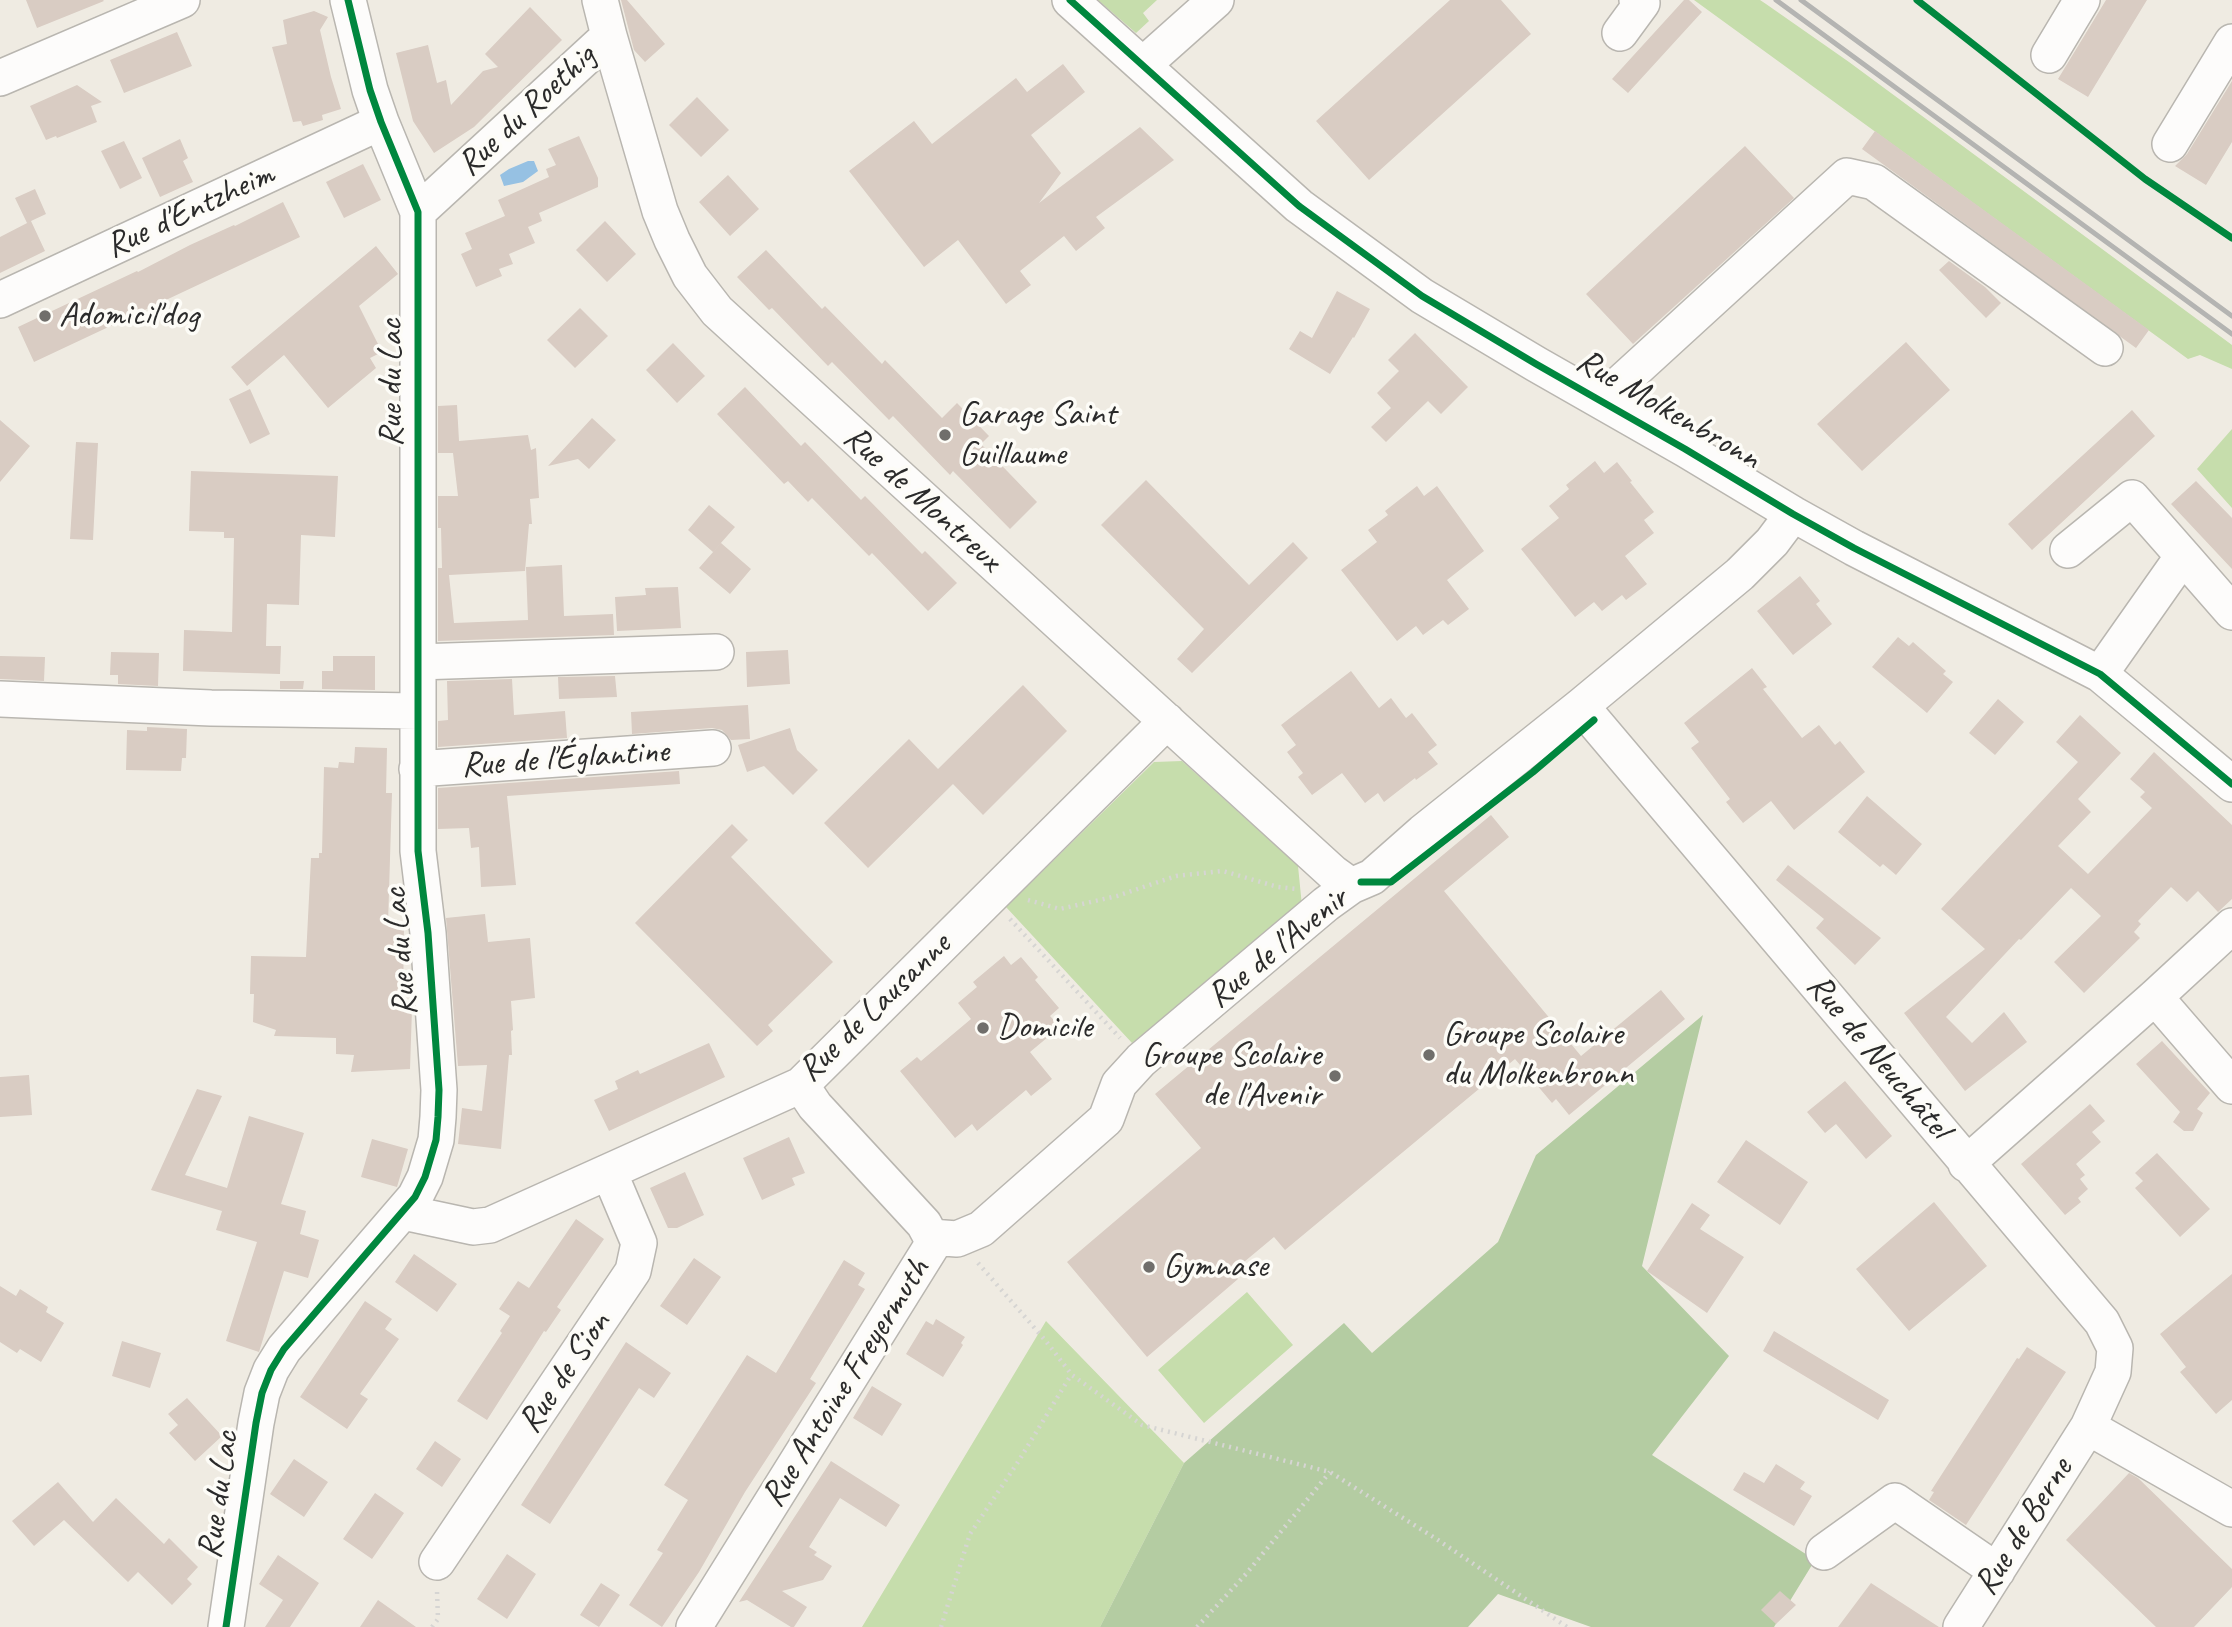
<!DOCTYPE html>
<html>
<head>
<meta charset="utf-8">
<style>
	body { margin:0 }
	canvas { display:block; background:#efebe2 }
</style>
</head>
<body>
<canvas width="2232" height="1627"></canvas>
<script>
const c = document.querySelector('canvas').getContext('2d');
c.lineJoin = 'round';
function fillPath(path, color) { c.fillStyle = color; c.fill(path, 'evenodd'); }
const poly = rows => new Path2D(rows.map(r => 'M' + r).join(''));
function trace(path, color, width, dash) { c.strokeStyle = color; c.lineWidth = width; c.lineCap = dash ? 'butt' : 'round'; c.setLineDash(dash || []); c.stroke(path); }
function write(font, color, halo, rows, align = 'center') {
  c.font = font + ' Caveat,sans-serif'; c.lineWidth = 7; c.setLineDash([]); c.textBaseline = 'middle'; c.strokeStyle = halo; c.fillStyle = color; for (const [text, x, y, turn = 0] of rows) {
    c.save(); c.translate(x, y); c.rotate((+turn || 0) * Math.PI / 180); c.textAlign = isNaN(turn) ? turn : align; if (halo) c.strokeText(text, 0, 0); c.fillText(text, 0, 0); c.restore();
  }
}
fillPath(poly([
	[1098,0,1157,0,1143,13,1149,21,1136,33],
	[1694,0,1760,0,1766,4,1849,62,2232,345,2232,369,2200,355,2188,359],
	[2232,429,2232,508,2197,469],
	[1182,761,1298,866,1302,906,1132,1043,1006,907,1154,762],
	[1247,1292,1293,1345,1204,1423,1158,1370],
	[1046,1321,1184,1463,1100,1627,862,1627]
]), '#c6ddac');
fillPath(poly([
	[1703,1015,1642,1266,1729,1356,1652,1455,1815,1560,1774,1627,1591,1627,1498,1594,1468,1627,1100,1627,1184,1463,1344,1323,1372,1353,1498,1242,1536,1155]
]), '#b4cca2');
fillPath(poly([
	[528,161,534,161,538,171,523,182,504,186,500,175,509,169]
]), '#96c1e3');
fillPath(poly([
	[26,0,103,0,104,1,37,28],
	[621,0,627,0,665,44,645,62,634,50],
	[1450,0,1501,0,1531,34,1369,180,1316,121],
	[1684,0,1689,0,1702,12,1628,93,1612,79],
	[2106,0,2147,0,2088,97,2058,79],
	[530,7,562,40,474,127,434,153,413,121,396,53,428,45,437,83,446,80,451,105,483,71,498,67,485,54],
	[314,11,328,17,320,30,331,77,341,109,322,115,323,120,303,126,301,121,293,122,272,47,287,44,283,20],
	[177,32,192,66,124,93,110,60],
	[1063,64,1085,92,1031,135,1061,173,1039,203,1140,127,1174,160,1096,217,1105,228,1076,251,1064,236,1020,271,1031,285,1006,304,958,240,924,267,849,171,914,121,932,144,1016,78,1027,92],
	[2232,81,2232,142,2206,185,2175,166,2187,154],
	[77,85,102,102,91,106,97,122,57,138,56,136,46,140,30,106],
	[697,97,729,130,701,157,669,125],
	[1875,131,2149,330,2136,348,1862,149],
	[579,136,598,178,598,187,539,213,542,221,528,227,535,243,509,254,513,264,499,269,502,276,476,287,461,254,472,249,465,233,505,216,498,200,549,177,546,169,556,165,548,149],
	[180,139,188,158,183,161,193,182,160,197,142,158],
	[124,141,142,178,120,189,101,151],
	[1745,146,1794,198,1633,344,1586,294],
	[363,164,381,200,344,218,326,182],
	[728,175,759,209,730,236,699,202],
	[35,189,46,214,31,221,45,251,0,273,0,237,31,221,27,223,15,198],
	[283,202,300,237,34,362,18,327,137,271,138,272,190,245,234,225,235,226],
	[605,221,636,254,607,282,576,250],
	[376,246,398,274,359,306,382,352,370,358,376,368,328,408,284,355,247,386,231,367],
	[766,250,822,309,825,306,882,364,885,360,942,418,957,403,989,436,981,444,1037,502,1010,529,953,471,950,475,893,416,889,420,832,362,828,366,772,308,769,310,737,277],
	[1949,261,1985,287,2001,303,1986,318,1939,270],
	[1337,291,1370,309,1354,338,1353,337,1330,374,1289,349,1300,331,1312,338],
	[580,308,608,336,575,368,547,340],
	[1415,333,1468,387,1441,414,1428,401,1386,442,1371,427,1391,408,1377,393,1399,371,1388,360],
	[1906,342,1950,390,1862,471,1817,424],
	[673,343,705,376,677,403,646,370],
	[745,387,801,446,805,442,861,500,865,496,922,554,925,551,957,583,928,611,872,553,869,556,812,498,808,502,788,481,784,484,717,414],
	[250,389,270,434,250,444,229,399],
	[457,405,459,441,528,435,531,450,536,448,539,498,530,499,532,524,529,524,525,571,449,575,454,623,528,620,526,567,562,565,564,616,613,614,614,635,438,641,438,568,442,568,441,528,438,528,438,496,458,496,453,453,438,453,438,406],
	[2132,410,2155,436,2032,550,2008,524],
	[592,418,616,440,589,469,578,459,548,466],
	[0,420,30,446,0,482],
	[76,442,98,443,93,540,70,539],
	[1595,461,1604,473,1617,462,1632,481,1630,482,1654,512,1644,520,1654,533,1625,556,1647,584,1626,600,1622,595,1602,611,1594,602,1575,617,1521,549,1559,518,1549,506,1569,489,1566,485],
	[191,471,338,476,335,537,301,535,299,605,267,604,266,646,281,646,280,674,183,671,184,630,232,632,234,538,224,538,224,532,189,531],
	[1146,480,1249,585,1293,542,1308,558,1192,673,1177,659,1204,629,1101,525],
	[2196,481,2232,518,2232,569,2171,504],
	[1417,486,1424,496,1437,486,1484,551,1447,580,1469,609,1448,625,1443,620,1423,635,1416,626,1397,641,1341,570,1377,542,1368,530,1388,515,1385,511],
	[709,505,735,527,713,552,688,530],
	[721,543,751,569,730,594,699,568],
	[1800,576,1820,601,1816,604,1832,624,1793,655,1757,611],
	[678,587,681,628,617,631,615,597,646,595,645,588],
	[1898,637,1909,646,1913,642,1946,671,1943,674,1953,682,1927,713,1872,667],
	[788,650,790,684,747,687,746,652],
	[111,652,159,653,158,686,118,684,118,675,110,675],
	[0,656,45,657,44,681,0,679],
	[333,656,375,656,375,690,322,689,322,671,333,671],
	[1752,668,1767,687,1763,689,1802,738,1819,725,1835,745,1840,741,1865,772,1794,830,1771,801,1743,823,1726,802,1730,799,1691,748,1699,742,1684,723],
	[1351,671,1379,708,1391,698,1406,718,1412,713,1437,745,1428,752,1438,764,1416,780,1415,778,1384,802,1378,793,1365,803,1342,773,1312,795,1298,777,1303,773,1287,752,1296,745,1281,725],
	[615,676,617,697,559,699,558,677],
	[512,679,514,715,565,711,567,738,438,747,438,721,448,720,447,681],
	[280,681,304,681,303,689,280,689],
	[1023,685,1067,731,983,815,953,784,868,868,824,823,909,739,938,769],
	[1998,699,2024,722,1995,755,1969,733],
	[748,705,750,739,731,740,722,730,712,728,632,734,631,712],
	[2080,715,2121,753,2078,799,2091,812,2058,846,2088,874,2152,808,2140,797,2145,792,2130,779,2154,752,2232,825,2232,899,2218,912,2198,891,2187,902,2171,887,2138,921,2141,924,2134,932,2140,938,2084,993,2054,962,2101,916,2071,888,2021,940,2019,939,1946,1017,1972,1043,2004,1012,2027,1042,1965,1091,1904,1013,1985,949,1941,909,2078,762,2056,742],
	[147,727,187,729,186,758,182,758,181,771,126,770,127,730,147,731],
	[790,728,797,750,818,770,793,795,764,766,747,772,738,745],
	[355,747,387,748,386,793,392,793,388,924,404,924,403,1009,412,1009,410,1069,351,1072,354,1055,336,1054,336,1038,274,1036,276,1030,253,1022,254,994,250,994,251,956,306,957,311,858,319,858,319,853,322,853,324,767,338,768,339,762,354,763],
	[679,771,680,784,507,796,516,885,481,887,479,847,471,848,469,828,438,829,438,788],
	[1867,796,1922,844,1896,875,1883,864,1880,867,1838,832],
	[1491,815,1509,837,1444,891,1581,1056,1661,990,1685,1019,1569,1115,1556,1099,1552,1103,1515,1059,1285,1250,1274,1237,1232,1272,1238,1279,1147,1357,1067,1262,1201,1148,1155,1094],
	[732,824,748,840,731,857,833,962,768,1025,773,1031,757,1046,635,923],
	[1788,865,1881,938,1855,965,1816,928,1824,919,1776,880],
	[485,914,488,942,530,938,535,998,511,1001,513,1030,511,1031,512,1055,509,1055,501,1149,458,1144,462,1108,482,1111,487,1065,458,1066,446,918],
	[1004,956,1011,965,1021,957,1038,977,1035,980,1059,1008,1050,1016,1060,1027,1030,1052,1052,1079,1031,1096,1026,1090,977,1131,972,1124,955,1138,900,1071,917,1057,921,1061,971,1019,958,1003,977,987,973,982],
	[2162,1041,2210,1093,2197,1109,2203,1113,2193,1131,2184,1131,2173,1122,2180,1112,2136,1064],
	[709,1043,725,1077,609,1131,594,1100,618,1089,615,1081,638,1070,640,1074],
	[29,1075,32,1115,0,1117,0,1077],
	[1845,1081,1892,1136,1866,1159,1836,1124,1825,1133,1807,1112],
	[197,1089,222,1096,185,1175,227,1188,249,1116,304,1133,281,1204,306,1211,300,1234,319,1240,308,1278,284,1271,259,1352,226,1341,257,1242,216,1230,222,1211,151,1190],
	[2090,1104,2105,1121,2092,1132,2101,1142,2076,1164,2085,1175,2080,1179,2088,1189,2078,1198,2081,1202,2065,1215,2021,1164],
	[789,1137,805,1173,792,1178,795,1185,762,1200,743,1158],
	[372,1139,408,1149,397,1187,361,1177],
	[1746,1140,1808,1182,1780,1225,1717,1182],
	[2157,1153,2210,1209,2180,1237,2135,1188,2143,1181,2135,1173],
	[685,1172,704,1215,677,1228,668,1228,650,1188],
	[1934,1202,1987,1266,1909,1331,1856,1269],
	[1692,1203,1710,1215,1700,1229,1744,1257,1707,1313,1647,1271],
	[576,1219,604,1239,557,1307,561,1310,546,1332,544,1331,487,1420,457,1401,502,1333,500,1331,510,1316,499,1309,518,1281,529,1288],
	[414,1254,457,1284,437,1312,395,1282],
	[694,1258,721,1277,687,1325,660,1306],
	[844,1260,865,1273,858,1285,865,1289,810,1379,816,1383,745,1492,699,1572,662,1627,629,1605,663,1553,657,1550,688,1500,664,1485,747,1355,776,1373],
	[2232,1274,2232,1400,2216,1414,2180,1372,2186,1367,2160,1334],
	[0,1286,16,1296,20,1289,48,1307,46,1312,64,1323,41,1362,20,1349,17,1353,0,1342],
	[365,1301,392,1319,385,1329,399,1339,360,1394,368,1399,347,1429,300,1397],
	[936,1319,965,1337,961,1343,963,1345,943,1377,906,1354,926,1321,933,1325],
	[1774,1331,1889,1400,1878,1420,1763,1351],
	[122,1341,161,1353,150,1388,112,1376],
	[626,1342,671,1373,654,1398,639,1388,550,1524,521,1505],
	[2027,1347,2066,1372,1966,1525,1929,1500,1934,1492,1931,1491,2017,1358,2019,1359],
	[872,1386,902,1404,882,1436,853,1418],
	[187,1398,222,1436,195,1461,169,1433,178,1425,168,1414],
	[435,1441,461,1459,442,1487,416,1469],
	[294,1459,328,1482,304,1517,270,1494],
	[831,1461,900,1505,886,1527,840,1498,809,1547,817,1552,814,1555,832,1566,823,1580,782,1591,807,1607,794,1627,791,1627,747,1600,739,1602],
	[1776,1464,1805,1482,1800,1489,1812,1496,1794,1526,1733,1490,1744,1472,1764,1483],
	[2129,1473,2138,1478,2232,1569,2232,1587,2194,1627,2156,1627,2066,1540],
	[58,1482,93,1522,116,1498,164,1544,169,1538,198,1567,187,1579,192,1584,172,1605,138,1572,128,1582,64,1520,34,1546,12,1521],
	[375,1493,404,1513,372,1559,343,1539],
	[507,1554,536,1574,507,1619,477,1599],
	[278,1555,319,1583,290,1627,265,1627,283,1600,259,1584],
	[601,1583,620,1595,599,1627,580,1615],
	[1871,1583,1939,1627,1838,1627],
	[1780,1591,1796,1605,1776,1624,1761,1610],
	[378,1600,416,1627,360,1627]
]), '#d9ccc3');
const minor = poly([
	[1070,0,1299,206,1422,296,1536,364,1685,449,1793,514,1854,548,2100,674,2232,784],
	[1620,33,1642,3,1637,0],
	[609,36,660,211,672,240,690,276,717,311,1333,873,1351,886],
	[2049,55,2082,0],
	[1143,65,1216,0],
	[0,78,182,0],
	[2170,144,2232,42],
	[418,212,609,36,600,0],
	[0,300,381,122],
	[1602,400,1847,176,1874,182,2105,348],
	[2068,550,2132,498,2183,556],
	[418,662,716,652],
	[2100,674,2183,556,2232,612],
	[0,699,211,708,418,711],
	[1581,706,2102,1322,2115,1348,2113,1372,2088,1427,1961,1627],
	[417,769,713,748],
	[2155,997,2232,1086],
	[1966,1164,2155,997,2232,926],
	[403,1212,473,1227,490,1225,801,1085,1167,721],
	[931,1237,957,1239,981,1229,1106,1119,1119,1084,1141,1060,1326,904,1351,886,1372,877,1423,832,1581,706,1740,574,1772,542,1793,514],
	[2088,1427,2232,1509],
	[1824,1552,1895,1501,1997,1571],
	[437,1562,633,1271,639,1243,609,1172],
	[226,1627,256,1423,262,1393,271,1370,284,1349,415,1197,425,1177,436,1140,438,1117,439,1090,428,933,418,851,418,212,381,122,370,90,348,0],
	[694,1627,931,1247,931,1237,924,1224,815,1106,801,1085]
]);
trace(minor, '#b9b6b0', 38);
trace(poly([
	[1028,900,1060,909,1117,896,1176,876,1223,871,1278,887,1297,889],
	[1010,919,1120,1038],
	[978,1263,1045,1340,1072,1375,1142,1425,1330,1472,1438,1540,1567,1627],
	[432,1627,438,1619,437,1591],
	[941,1627,970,1534,1018,1462,1071,1375],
	[1197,1627,1246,1574,1330,1472]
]), '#d6d5d3', 4.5, [2, 5]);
trace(minor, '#fdfcfb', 35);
trace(poly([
	[1776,0,2232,334],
	[1801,0,2232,316]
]), '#b4b4b2', 5);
trace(poly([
	[1070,0,1299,206,1422,296,1536,364,1685,449,1793,514,1854,548,2100,674,2232,784],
	[1917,0,2145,179,2232,238],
	[1361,882,1391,882,1533,772,1594,720],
	[226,1627,256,1423,262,1393,271,1370,284,1349,415,1197,425,1177,436,1140,438,1117,439,1090,428,933,418,851,418,212,381,122,370,90,348,0]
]), '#00873e', 7);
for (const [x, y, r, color] of [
	[45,316,7,"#706e6b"],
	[945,435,7,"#706e6b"],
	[983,1028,7,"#706e6b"],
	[1429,1055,7,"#706e6b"],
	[1335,1076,7,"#706e6b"],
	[1149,1267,7,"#706e6b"]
]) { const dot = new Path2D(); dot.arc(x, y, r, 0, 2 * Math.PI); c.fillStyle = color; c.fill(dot); trace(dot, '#fdfcf7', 2.5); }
write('35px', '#2b2b2b', '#fdfcf7', [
	["Rue du Roethig",527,111,-43],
	["Rue d'Entzheim",190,211,-25],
	["Rue du Lac",392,383,-90],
	["Rue Molkenbronn",1668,410,30],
	["Rue de Montreux",922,499,42],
	["Rue de l'Églantine",565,759,-4],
	["Rue de l'Avenir",1278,948,-39],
	["Rue du Lac",401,952,-95],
	["Rue de Lausanne",875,1008,-44],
	["Rue de Neuchâtel",1878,1057,50],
	["Rue de Sion",565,1373,-56],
	["Rue Antoine Freyermuth",846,1383,-58],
	["Rue du Lac",219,1495,-82],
	["Rue de Berne",2024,1527,-58]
]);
write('35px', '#2b2b2b', '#fdfcf7', [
	["Adomicil'dog",59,316],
	["Garage Saint",959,415],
	["Guillaume",959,455],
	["Domicile",997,1028],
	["Groupe Scolaire",1443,1035],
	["du Molkenbronn",1443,1075],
	["Groupe Scolaire",1321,1056,"right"],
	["de l'Avenir",1321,1096,"right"],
	["Gymnase",1163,1267]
], 'left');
</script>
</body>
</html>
